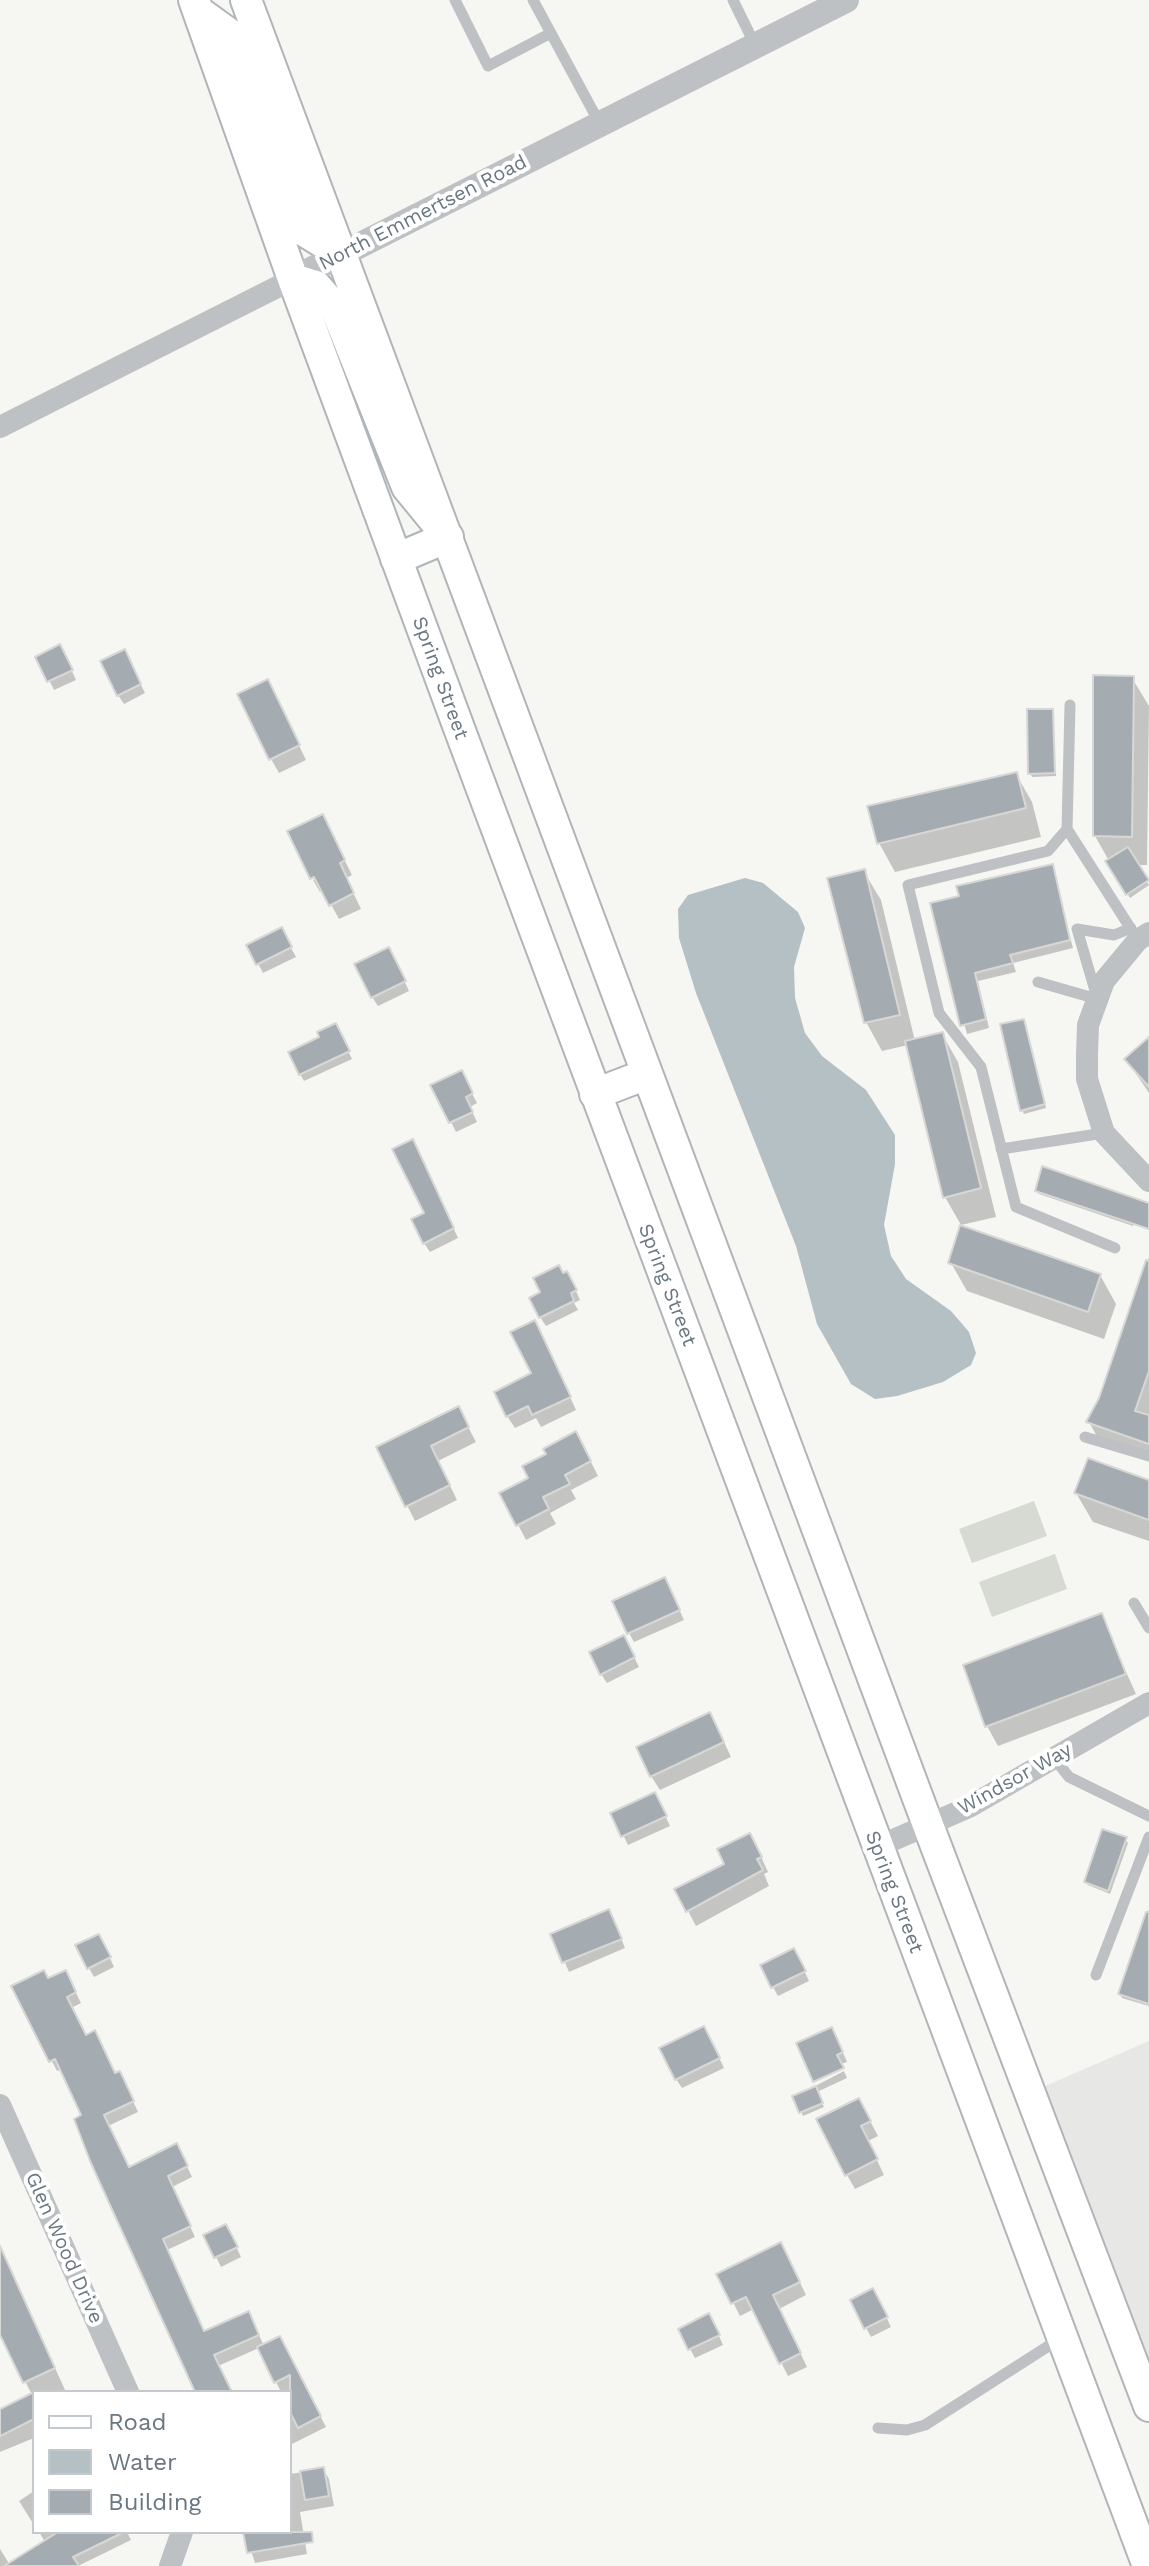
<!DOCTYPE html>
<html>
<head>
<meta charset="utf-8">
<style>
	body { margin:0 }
	#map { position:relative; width:1149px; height:2566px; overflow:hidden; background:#f6f6f3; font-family:"Work Sans",sans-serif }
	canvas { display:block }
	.legend { position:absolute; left:32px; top:2390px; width:260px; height:144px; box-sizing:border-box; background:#fff; border:2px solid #c3c9cd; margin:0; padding:10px 14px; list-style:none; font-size:24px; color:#687781 }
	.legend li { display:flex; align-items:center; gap:16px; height:40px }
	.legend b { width:40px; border:2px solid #c3c9cd }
</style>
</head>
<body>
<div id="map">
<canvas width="1149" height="2566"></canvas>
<ul class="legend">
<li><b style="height:10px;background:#fff"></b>Road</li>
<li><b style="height:22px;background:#b4c0c3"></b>Water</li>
<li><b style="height:22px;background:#a5acb1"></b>Building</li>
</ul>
</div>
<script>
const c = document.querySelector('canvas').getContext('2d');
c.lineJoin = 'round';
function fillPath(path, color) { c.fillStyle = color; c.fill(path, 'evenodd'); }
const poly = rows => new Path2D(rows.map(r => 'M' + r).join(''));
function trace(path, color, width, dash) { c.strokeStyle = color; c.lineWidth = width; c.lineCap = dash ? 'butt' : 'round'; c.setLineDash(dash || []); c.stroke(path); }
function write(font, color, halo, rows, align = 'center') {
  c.font = font + ' "Work Sans",sans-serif'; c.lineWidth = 8; c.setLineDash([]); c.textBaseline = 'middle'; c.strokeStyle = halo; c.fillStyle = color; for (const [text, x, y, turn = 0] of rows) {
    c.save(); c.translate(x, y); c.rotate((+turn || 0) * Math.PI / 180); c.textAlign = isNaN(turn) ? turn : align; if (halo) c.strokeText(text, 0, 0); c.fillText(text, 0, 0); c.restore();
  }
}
fillPath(poly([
	[1149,2041,1149,2406,1029,2093]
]), '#e7e7e6');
fillPath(poly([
	[1034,1501,1047,1536,972,1563,959,1529],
	[1055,1554,1067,1589,992,1617,979,1582]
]), '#d6dad3');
fillPath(poly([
	[745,878,763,883,798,912,805,928,794,967,795,998,805,1033,822,1056,866,1090,895,1135,895,1164,884,1225,891,1256,906,1279,951,1311,969,1332,976,1353,971,1365,943,1382,897,1396,875,1399,851,1384,817,1324,796,1246,696,993,679,938,678,909,688,895]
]), '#b4c0c3');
fillPath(poly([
	[65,656,76,680,54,690,38,658],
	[129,661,145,693,124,704,118,695],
	[1132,678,1149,706,1147,865,1137,865,1149,885,1130,898,1095,836],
	[275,696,306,760,279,773,271,759],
	[1052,711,1056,776,1032,777,1030,773],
	[1016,774,1032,802,1041,837,895,872,879,843],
	[330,831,352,875,346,878,361,909,339,919,323,890,320,892,313,880,324,874],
	[1052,867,1073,948,1013,963,1016,972,978,981,989,1028,967,1034,932,905],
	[864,872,881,900,915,1041,942,1034,958,1062,996,1217,961,1225,945,1197,908,1045,882,1051,866,1022],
	[281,930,296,957,263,973,249,946],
	[394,959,409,991,378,1006,372,997],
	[1025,1025,1046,1108,1024,1114,1022,1110],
	[339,1032,352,1059,304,1081,300,1074],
	[1149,1040,1149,1093,1126,1059],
	[466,1082,477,1103,470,1107,477,1122,456,1132,433,1086],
	[418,1151,458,1238,430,1252,424,1243,426,1214],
	[1037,1190,1139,1205,1133,1226,1039,1194],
	[1149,1257,1149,1460,1101,1444,1089,1422,1101,1399],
	[951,1263,1100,1275,1116,1304,1104,1339,967,1291],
	[572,1282,580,1300,574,1303,578,1310,546,1326,540,1317],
	[541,1335,576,1410,541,1427,536,1418,515,1428,507,1416,533,1374],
	[466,1423,476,1442,438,1461,457,1500,415,1521,378,1448],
	[584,1448,598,1476,571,1490,576,1499,550,1513,556,1524,526,1540,502,1494],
	[1149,1482,1149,1541,1093,1522,1076,1493],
	[670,1589,684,1620,634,1642,629,1633],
	[1101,1616,1136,1694,998,1746,987,1726,966,1666],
	[629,1647,639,1667,607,1683,601,1674],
	[718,1729,731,1757,660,1790,651,1776],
	[660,1804,670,1826,628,1845,613,1814],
	[1125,1839,1128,1843,1110,1894,1088,1885,1086,1881],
	[758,1850,768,1872,764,1874,769,1886,696,1926,677,1890],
	[1149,1909,1149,2006,1122,1998,1120,1994],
	[614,1921,625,1948,569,1972,553,1935],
	[104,1945,114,1967,94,1977,89,1968],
	[799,1960,809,1981,778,1996,773,1987],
	[48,1981,71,1983,81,2003,71,2008,85,2037,125,2084,138,2112,108,2126,129,2169,182,2156,192,2177,172,2187,195,2237,167,2250,204,2333,254,2324,264,2346,285,2349,326,2427,290,2445,290,2392,281,2392,259,2348,218,2366,231,2392,196,2392,84,2116,62,2069,57,2071,14,1987],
	[709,2037,724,2068,682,2088,676,2079],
	[837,2039,847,2062,841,2064,798,2044],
	[844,2071,847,2078,817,2092,824,2107,803,2116,794,2097],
	[859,2100,878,2136,868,2141,884,2175,855,2189,847,2175],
	[206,2236,231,2236,241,2257,221,2267],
	[0,2248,66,2392,34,2392,34,2438,0,2452,0,2411,32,2395,6,2343,0,2317],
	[788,2258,806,2295,779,2309,807,2367,788,2376,754,2309,740,2316,719,2275],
	[878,2300,891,2327,871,2337,866,2328],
	[714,2325,723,2345,695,2358,680,2330],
	[323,2469,329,2479,334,2506,300,2512,307,2554,255,2563,245,2532,290,2532,290,2474],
	[34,2491,34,2525,19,2501],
	[39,2532,127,2532,131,2540,78,2566,0,2566,0,2549,10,2565,45,2542]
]), '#0003');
const building = poly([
	[60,644,73,670,47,682,35,657,60,644],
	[125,649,141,684,117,696,100,661,125,649],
	[1093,675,1134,676,1132,837,1093,836,1093,675],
	[268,679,300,745,269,760,237,694,268,679],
	[1027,709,1053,709,1055,773,1028,774,1027,709],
	[1017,772,1026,808,877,844,867,806,1017,772],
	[323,814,345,860,340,863,354,893,329,906,314,877,310,879,287,831,323,814],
	[1128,847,1149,880,1126,895,1105,861,1128,847],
	[1053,864,1070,940,1010,955,1013,963,975,973,986,1019,960,1026,930,903,959,896,956,886,1053,864],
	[865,869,900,1015,864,1023,827,878,865,869],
	[282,927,292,947,256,965,246,945,282,927],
	[389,947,406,981,371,998,354,964,389,947],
	[1024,1019,1045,1104,1020,1111,1000,1024,1024,1019],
	[336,1023,350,1051,299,1075,288,1052,319,1037,317,1032,336,1023],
	[943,1032,981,1188,943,1198,905,1041,943,1032],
	[1149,1037,1149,1087,1124,1059,1149,1037],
	[462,1070,473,1093,466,1097,473,1112,449,1123,430,1085,462,1070],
	[413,1139,454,1228,423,1244,411,1219,424,1213,392,1149,413,1139],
	[1042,1166,1149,1203,1149,1229,1035,1191,1042,1166],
	[960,1225,1101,1274,1088,1312,948,1263,960,1225],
	[1146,1260,1149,1261,1149,1371,1135,1411,1149,1415,1149,1444,1086,1422,1099,1398,1146,1260],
	[559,1265,563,1273,567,1271,577,1290,571,1293,574,1301,539,1318,529,1298,540,1292,533,1278,559,1265],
	[535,1320,571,1397,532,1415,528,1406,506,1417,494,1392,531,1373,510,1332,535,1320],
	[459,1406,469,1427,431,1446,450,1485,405,1507,376,1447,459,1406],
	[576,1431,591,1461,565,1475,570,1484,543,1497,549,1509,516,1526,499,1493,528,1478,522,1466,546,1454,543,1449,576,1431],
	[1088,1458,1149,1480,1149,1520,1074,1493,1088,1458],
	[665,1577,680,1610,627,1634,612,1601,665,1577],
	[1102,1613,1126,1674,985,1727,963,1665,1102,1613],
	[624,1635,635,1657,600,1675,589,1652,624,1635],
	[710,1712,724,1742,650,1777,636,1747,710,1712],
	[655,1792,667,1816,621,1837,610,1813,655,1792],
	[1102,1829,1127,1837,1108,1891,1084,1882,1102,1829],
	[750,1833,762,1857,757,1859,763,1870,686,1912,674,1889,724,1864,717,1849,750,1833],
	[609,1909,622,1939,562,1963,550,1934,609,1909],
	[1146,1912,1149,1912,1149,2004,1118,1994,1146,1912],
	[99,1934,111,1957,87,1969,75,1945,99,1934],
	[794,1948,806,1971,771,1988,760,1965,794,1948],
	[44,1970,48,1978,66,1970,76,1992,67,1997,86,2035,95,2030,115,2073,120,2071,134,2101,104,2115,129,2167,177,2143,188,2166,168,2176,191,2226,163,2239,204,2331,249,2311,259,2335,214,2355,232,2392,195,2392,90,2161,74,2119,81,2115,55,2059,49,2062,11,1986,44,1970],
	[704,2026,720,2058,675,2080,659,2048,704,2026],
	[832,2027,843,2052,837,2055,844,2068,813,2082,796,2043,832,2027],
	[816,2086,823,2103,799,2113,792,2096,816,2086],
	[859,2098,871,2121,861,2126,878,2159,845,2176,816,2119,859,2098],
	[226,2224,238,2247,214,2258,203,2235,226,2224],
	[781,2242,800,2282,773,2295,801,2353,779,2364,746,2297,731,2304,716,2274,781,2242],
	[0,2246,55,2368,23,2383,0,2335,0,2246],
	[873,2288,888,2317,864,2329,850,2300,873,2288],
	[709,2313,720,2335,688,2350,678,2329,709,2313],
	[280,2336,321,2416,298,2428,290,2412,290,2375,274,2383,257,2347,280,2336],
	[34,2392,34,2419,0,2436,0,2409,34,2392],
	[324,2467,329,2496,305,2500,300,2471,324,2467],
	[58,2532,124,2532,73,2557,79,2566,4,2566,58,2532],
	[243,2532,312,2532,313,2542,247,2553,243,2532]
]);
fillPath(building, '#a5acb1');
trace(building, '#d7d7d6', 2);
const secondary = poly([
	[194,0,293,279,459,728,1148,2566],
	[246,0,928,1825,1149,2406],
	[199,12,228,33,304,231,342,254],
	[293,279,316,286,336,309,407,487,448,537,396,559],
	[595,1094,647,1074]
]);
trace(secondary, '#b0b5b9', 34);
trace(poly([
	[455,0,488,66,551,33],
	[533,0,600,124],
	[733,0,755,45],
	[1070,705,1067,829,1138,940],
	[1067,829,1048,851,908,885,939,1013,981,1067,1016,1207,1115,1248],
	[1038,982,1097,999],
	[1096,994,1077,929,1114,935,1131,928],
	[1001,1149,1104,1133],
	[1085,1437,1149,1456],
	[1134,1603,1149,1628],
	[1053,1757,1069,1777,1149,1816],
	[1096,1975,1149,1837],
	[878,2428,907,2430,925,2425,1061,2338]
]), '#bdc1c4', 11);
trace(poly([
	[0,427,293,279],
	[1149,933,1138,940,1104,981,1088,1025,1087,1055,1087,1079,1104,1133,1149,1181],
	[877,1847,969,1807,1149,1703],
	[0,2105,128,2392],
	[170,2566,182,2532]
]), '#bdc1c4', 22);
trace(poly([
	[293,279,846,0]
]), '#bdc1c4', 26);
trace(secondary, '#fff', 30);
write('20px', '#687781', '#fff', [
	["North Emmertsen Road",423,213,-27],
	["Spring Street",440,678,70],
	["Spring Street",667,1285,69],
	["Windsor Way",1015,1779,-29],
	["Spring Street",894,1892,69],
	["Glen Wood Drive",64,2248,66]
]);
</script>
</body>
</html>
